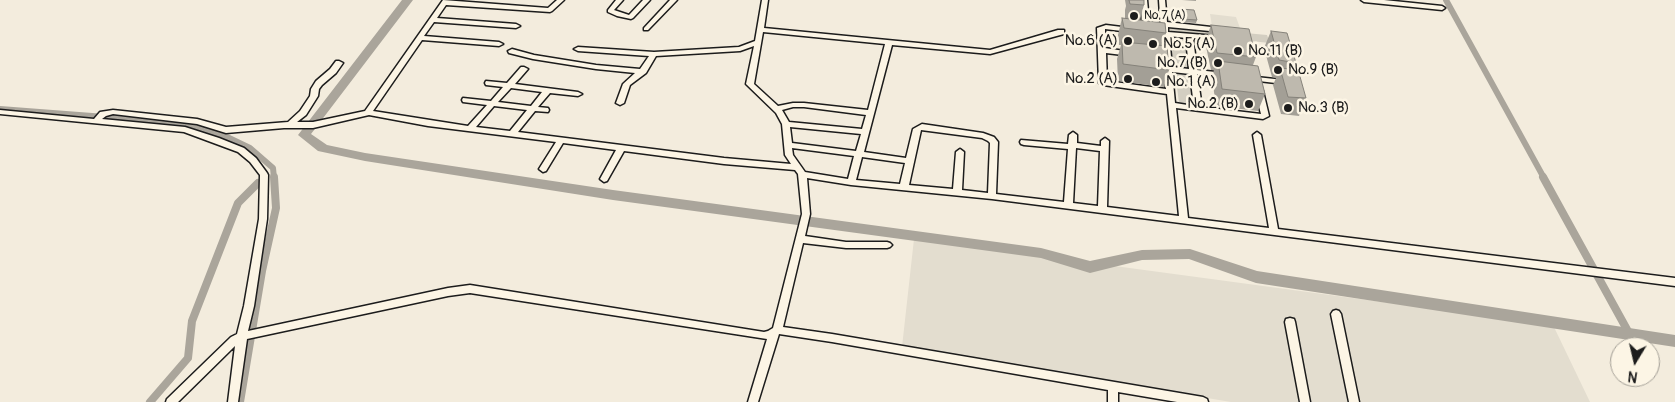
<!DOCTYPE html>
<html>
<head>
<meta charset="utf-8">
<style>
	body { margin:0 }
	#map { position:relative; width:1675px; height:402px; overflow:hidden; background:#f3ecdd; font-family:Pangolin,sans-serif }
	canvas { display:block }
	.north { position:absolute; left:1610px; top:337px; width:50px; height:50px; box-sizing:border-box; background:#fcf5e5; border:1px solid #a29e95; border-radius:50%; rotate:189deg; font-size:14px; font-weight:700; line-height:20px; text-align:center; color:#1c1c1c }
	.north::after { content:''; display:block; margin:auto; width:18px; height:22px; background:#1c1c1c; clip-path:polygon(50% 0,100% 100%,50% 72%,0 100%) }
</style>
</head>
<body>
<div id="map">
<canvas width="1675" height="402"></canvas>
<div class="north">N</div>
</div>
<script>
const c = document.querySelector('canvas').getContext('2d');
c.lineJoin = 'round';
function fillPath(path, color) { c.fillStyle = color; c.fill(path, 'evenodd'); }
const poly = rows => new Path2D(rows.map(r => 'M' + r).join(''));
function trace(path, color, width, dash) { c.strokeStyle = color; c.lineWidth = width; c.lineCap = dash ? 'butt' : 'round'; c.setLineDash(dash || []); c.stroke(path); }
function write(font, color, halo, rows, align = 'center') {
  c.font = font + ' Pangolin,sans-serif'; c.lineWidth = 5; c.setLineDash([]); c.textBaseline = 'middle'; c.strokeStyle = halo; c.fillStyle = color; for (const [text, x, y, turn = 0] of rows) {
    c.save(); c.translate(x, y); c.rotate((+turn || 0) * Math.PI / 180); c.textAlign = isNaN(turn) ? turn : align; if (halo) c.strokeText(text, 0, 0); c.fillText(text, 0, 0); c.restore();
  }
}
fillPath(poly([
	[1210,14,1236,17,1240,28,1212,26],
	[914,239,1553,325,1590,402,1231,402,902,347]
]), '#e3ddcf');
fillPath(poly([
	[1169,26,1267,35,1270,43,1171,33],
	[1170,36,1187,38,1190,69,1173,67],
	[1175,71,1191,73,1194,105,1179,103]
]), '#d3cec1');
trace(poly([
	[1446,0,1544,178],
	[0,109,158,121,199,128,227,137,250,148,273,168,274,178]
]), '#aaa59b', 6);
trace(poly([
	[1543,177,1630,335],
	[150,402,188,358,192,321,238,203,258,183],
	[240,402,262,271,276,208,274,177]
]), '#aaa59b', 8);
fillPath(poly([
	[402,0,413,0,311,134,327,145,365,153,613,190,1041,248,1090,261,1142,250,1190,249,1257,271,1675,335,1675,347,1256,283,1189,259,1142,260,1090,273,1041,258,613,200,365,161,318,151,298,135,402,0]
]), '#aaa59b');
const minor = poly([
	[443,0,548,8,557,0,564,0,552,11,550,12,446,5,437,18,516,24,520,26,516,28,434,22,424,36,499,42,503,44,499,46,422,40,373,111,468,126,487,105,463,102,462,100,463,98,491,101,503,87,486,85,485,83,486,81,507,83,521,67,524,67,528,69,515,84,578,92,582,94,578,96,550,93,538,107,548,108,549,110,548,112,535,111,518,132,724,158,791,164,785,155,782,124,776,113,746,84,754,46,740,51,656,56,646,73,630,85,624,103,620,105,616,103,623,84,635,73,596,69,533,59,509,53,508,51,512,49,534,55,596,65,640,69,649,56,578,51,574,49,578,47,654,52,739,47,755,41,762,0,768,0,764,28,990,50,1058,30,1064,30,1064,34,990,54,892,45,864,152,906,158,913,129,922,124,983,133,994,137,998,142,996,194,1064,202,1068,149,1024,145,1021,144,1020,142,1021,140,1068,144,1069,135,1073,132,1077,135,1077,143,1101,146,1101,141,1105,138,1109,141,1107,207,1179,216,1167,94,1103,85,1099,83,1097,28,1106,25,1130,28,1134,30,1130,32,1105,29,1105,48,1131,52,1135,54,1131,56,1106,53,1107,81,1166,89,1162,36,1153,35,1152,33,1156,31,1161,31,1159,0,1165,0,1167,22,1220,28,1224,30,1220,32,1168,27,1168,32,1217,36,1221,38,1217,40,1193,38,1197,70,1225,73,1229,75,1225,77,1197,74,1202,107,1261,114,1255,91,1259,89,1263,91,1269,116,1263,119,1176,108,1188,218,1269,228,1253,135,1257,132,1261,135,1278,229,1675,278,1675,286,992,199,851,185,807,178,810,214,805,236,846,242,887,242,890,243,892,245,890,247,887,248,846,248,803,243,783,327,832,334,1203,397,1207,399,1208,402,1177,402,1118,392,1118,402,1108,402,1108,390,832,342,779,334,758,402,748,402,767,339,470,293,448,296,247,339,238,402,228,402,235,346,178,402,166,402,167,399,231,337,237,334,244,306,259,219,260,175,250,162,238,152,184,132,0,114,0,110,94,119,100,112,113,110,197,119,226,127,288,122,300,111,310,96,311,89,316,81,330,69,336,61,339,61,343,63,336,73,322,85,319,89,318,96,306,115,297,122,313,122,365,111,443,0],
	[763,32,885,44,868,110,804,103,793,103,778,106,754,84,763,32],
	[1169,36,1186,38,1189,69,1172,67,1169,36],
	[1172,72,1190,74,1194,106,1175,103,1172,72],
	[511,88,542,92,531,106,498,102,511,88],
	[494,106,527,110,510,131,476,127,494,106],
	[793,107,804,107,866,115,862,129,789,122,782,110,793,107],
	[113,114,197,124,226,133,284,128,313,128,369,115,428,126,556,142,539,169,543,172,546,171,563,143,616,150,600,179,604,182,607,181,624,151,724,164,795,170,798,174,802,214,773,328,768,331,764,332,470,285,448,288,248,331,254,306,267,219,268,175,267,173,256,158,244,148,219,138,185,127,102,119,106,116,113,114],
	[790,127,861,134,856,151,792,143,790,127],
	[921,130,982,138,988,141,990,143,988,193,962,190,964,152,960,149,956,152,953,189,909,185,921,130],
	[792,148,854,156,848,179,805,172,793,155,792,148],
	[1076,148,1100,151,1098,206,1073,203,1076,148],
	[862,157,905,163,900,184,856,180,862,157],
	[616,0,623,0,614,10,629,15,643,0,650,0,633,18,631,19,617,16,608,12,608,10,616,0],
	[670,0,677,0,648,30,644,30,644,28,670,0],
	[1141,0,1147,0,1150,31,1146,33,1142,31,1141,0],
	[1361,0,1384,0,1442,6,1445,8,1442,10,1364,2,1361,0],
	[1247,76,1284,80,1288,82,1284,84,1250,80,1246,78,1247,76],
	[1336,310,1339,311,1341,314,1359,402,1349,402,1331,314,1333,311,1336,310],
	[1290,318,1294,319,1295,322,1310,402,1300,402,1285,322,1286,319,1290,318]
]);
trace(minor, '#1c1c1c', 3);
fillPath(minor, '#fcf5e5');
fillPath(poly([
	[1125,0,1144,0,1144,5,1140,20,1166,33,1162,46,1169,70,1164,87,1118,81,1117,59,1121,45,1119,45,1118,35,1122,18,1125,19,1125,10,1126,6],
	[1182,0,1196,0,1196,1],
	[1180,9,1197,20,1196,23,1181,22,1179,12],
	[1211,25,1256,57,1253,65,1265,94,1258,111,1216,106,1212,78,1214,70,1211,70,1205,42],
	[1271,31,1296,63,1294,67,1306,98,1299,116,1281,114,1273,85,1276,78,1272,77,1264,48]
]), '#a39f96');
const building = poly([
	[1129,0,1144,0,1144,5,1130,4,1129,0],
	[1180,9,1194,10,1197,20,1182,19,1180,9],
	[1122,18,1165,23,1166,33,1124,28,1122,18],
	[1211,25,1249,29,1256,57,1217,53,1211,25],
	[1271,31,1287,33,1296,63,1279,60,1271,31],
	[1122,42,1167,46,1169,70,1123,64,1122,42],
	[1218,61,1258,66,1265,94,1222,89,1218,61],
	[1297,66,1306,98,1288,97,1280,68,1291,69,1297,66]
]);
fillPath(building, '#beb9ae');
trace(building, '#85827a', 1);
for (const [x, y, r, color] of [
	[1134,16,5,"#1c1c1c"],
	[1128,41,5,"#1c1c1c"],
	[1153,44,5,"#1c1c1c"],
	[1238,51,5,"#1c1c1c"],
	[1218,63,5,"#1c1c1c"],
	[1278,70,5,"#1c1c1c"],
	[1128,79,5,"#1c1c1c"],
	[1156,82,5,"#1c1c1c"],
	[1249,104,5,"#1c1c1c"],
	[1288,108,5,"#1c1c1c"]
]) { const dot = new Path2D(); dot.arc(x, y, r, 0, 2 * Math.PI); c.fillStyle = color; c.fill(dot); trace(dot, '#fcf5e5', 2); }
write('12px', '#1c1c1c', '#fcf5e5', [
	["No.7 (A)",1144,16]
], 'left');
write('15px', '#1c1c1c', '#fcf5e5', [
	["No.6 (A)",1118,41,"right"],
	["No.5 (A)",1163,44],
	["No.11 (B)",1248,51],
	["No.7 (B)",1208,63,"right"],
	["No.9 (B)",1288,70],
	["No.2 (A)",1118,79,"right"],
	["No.1 (A)",1166,82],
	["No.2 (B)",1239,104,"right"],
	["No.3 (B)",1298,108]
], 'left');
</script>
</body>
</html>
